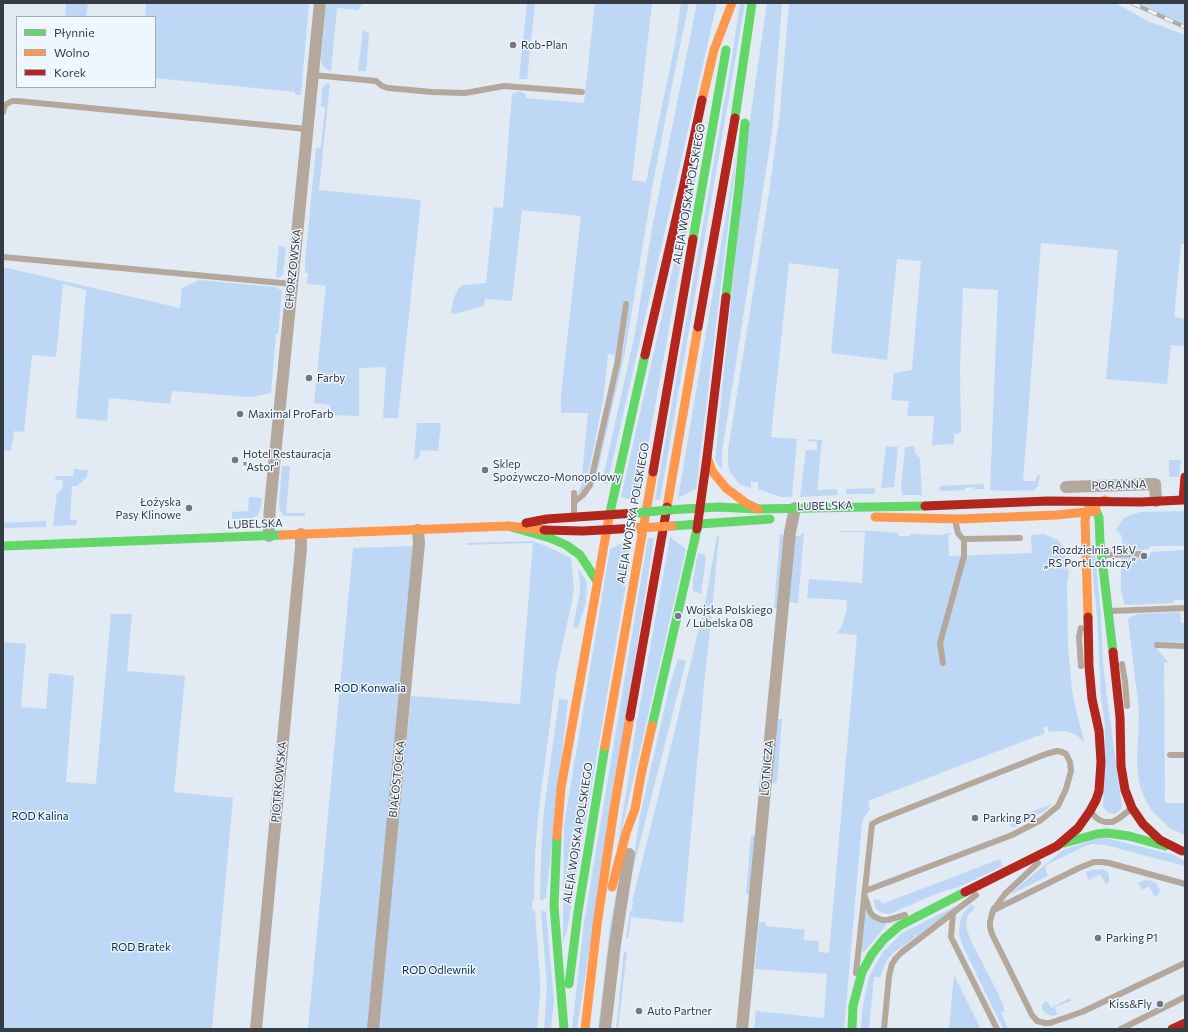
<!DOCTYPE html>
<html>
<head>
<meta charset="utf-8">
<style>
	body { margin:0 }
	#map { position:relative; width:1188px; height:1032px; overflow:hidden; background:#e2eaf4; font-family:Commissioner,sans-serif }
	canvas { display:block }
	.frame { position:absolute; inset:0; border:4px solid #343b44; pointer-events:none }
	.legend { position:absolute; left:16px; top:16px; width:140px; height:72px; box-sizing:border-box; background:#eef6ff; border:1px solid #a4abb4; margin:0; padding:5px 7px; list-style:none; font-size:12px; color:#343b44 }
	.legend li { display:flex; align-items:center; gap:8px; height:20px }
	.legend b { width:20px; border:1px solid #a4abb4 }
</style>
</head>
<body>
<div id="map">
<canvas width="1188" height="1032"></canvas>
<div class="frame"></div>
<ul class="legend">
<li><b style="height:5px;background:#63d668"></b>Płynnie</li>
<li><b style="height:5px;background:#ff974d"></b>Wolno</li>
<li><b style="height:5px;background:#b3261e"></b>Korek</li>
</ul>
</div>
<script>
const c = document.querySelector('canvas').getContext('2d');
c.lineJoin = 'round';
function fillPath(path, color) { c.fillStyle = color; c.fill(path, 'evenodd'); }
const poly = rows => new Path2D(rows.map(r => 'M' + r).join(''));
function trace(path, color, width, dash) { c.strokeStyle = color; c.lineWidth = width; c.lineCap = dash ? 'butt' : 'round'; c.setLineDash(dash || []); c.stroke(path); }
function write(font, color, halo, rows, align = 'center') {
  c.font = font + ' Commissioner,sans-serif'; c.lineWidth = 3; c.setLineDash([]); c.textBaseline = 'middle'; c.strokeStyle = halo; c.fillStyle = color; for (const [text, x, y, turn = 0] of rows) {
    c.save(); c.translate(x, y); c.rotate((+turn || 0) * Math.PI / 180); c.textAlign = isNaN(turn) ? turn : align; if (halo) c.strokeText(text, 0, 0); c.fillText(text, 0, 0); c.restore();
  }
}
fillPath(poly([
	[66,3,88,3,86,17,65,17],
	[146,3,309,3,301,95,295,95,295,92,155,78,155,17,145,17],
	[326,3,363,3,358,10,337,8,331,71,328,70,323,66,321,60],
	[527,3,535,3,527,79,519,79],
	[595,3,652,3,632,180,646,182,675,44,681,3,689,3,674,75,653,183,625,352,596,478,595,475,623,352,629,303,623,302,618,342,614,364,614,355,608,354,603,401,587,480,583,491,577,495,581,487,588,413,561,413,561,396,581,216,522,210,512,301,485,299,484,306,458,313,454,314,451,312,454,297,459,288,464,285,486,283,494,207,503,208,512,94,517,92,522,92,526,95,526,98,584,103],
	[697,3,717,3,607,485,602,482,635,333,653,223],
	[740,3,745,3,660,500,655,500,731,63],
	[767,3,782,3,772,132,722,452,722,470,715,460,748,133],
	[789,3,1115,3,1150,22,1185,35,1185,244,1181,244,1174,317,1185,319,1185,346,1171,345,1167,384,1106,379,1118,250,1041,243,1023,481,1035,481,1038,475,1040,475,1038,486,1034,490,1029,491,1027,490,1007,491,990,490,998,290,963,288,960,365,961,433,954,434,954,444,932,445,934,416,907,416,909,401,891,400,894,373,912,370,921,261,897,259,887,360,831,353,839,269,789,263,771,437,797,439,792,497,781,497,758,489,758,482,751,482,751,488,739,484,730,472,728,465,728,450,769,193,780,112],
	[1140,3,1185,3,1185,24,1157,12],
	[363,30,368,33,369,35,366,71,358,71],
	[330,83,319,190,421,200,398,418,383,418,386,367,359,368,359,416,329,415,330,405,314,403,326,286,307,284,308,273,305,273,305,262,316,148,321,147,325,108,321,106,322,90,325,84],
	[707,117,638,501,621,497],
	[738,144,696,489,678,498],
	[279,246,286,247,283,275,280,277,276,277],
	[3,267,180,308,182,288,199,280,275,287,281,290,282,292,278,334,276,334,271,393,251,397,172,391,170,404,109,398,107,421,76,418,86,290,63,284,56,357,32,355,24,432,14,431,11,451,3,450],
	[417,423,441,423,438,451,421,450,419,457,414,460],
	[807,439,822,440,817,490,837,489,838,495,800,497,806,450,817,450,817,442,807,441],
	[886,446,898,447,894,487,881,488],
	[914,446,915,453,920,458,922,495,902,495,901,487,905,447],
	[1169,460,1181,460,1179,477,1169,477],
	[282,466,290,466,286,513,305,513,305,516,285,516,280,511,279,503],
	[74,469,88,470,87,477,79,484,78,486,72,486,70,520,77,520,76,525,53,526,57,494,62,489,63,480,55,480,56,476,73,476],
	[984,484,984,489,974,489,974,487,965,488,965,490,940,491,939,486],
	[875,488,874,494,846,494,846,489],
	[249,497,262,498,261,506,258,515,252,518,232,519,232,512,248,511],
	[1185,511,1185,546,1150,546,1149,549,1122,551,1122,537,1119,532,1116,530,1123,519,1128,516,1140,512],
	[46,521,46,527,3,528,3,523],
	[840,531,876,531,898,533,898,536,909,536,910,534,941,535,951,533,951,535,948,535,949,556,1032,553,1031,535,1044,534,1058,540,1063,546,1066,558,1069,573,1067,581,1068,648,1072,690,1074,702,1084,741,1082,741,1079,737,1074,734,1065,731,1049,732,1047,726,1043,728,1045,733,868,801,870,809,864,817,862,823,844,1029,754,1029,756,1011,824,1018,827,974,755,969,759,922,765,922,766,926,805,930,803,940,819,941,818,952,829,953,857,635,837,633,842,626,847,608,846,600,807,598,809,579,862,583,865,532,840,532],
	[804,533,798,603,789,602,795,536,799,536],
	[780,534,785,536,779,608,774,608],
	[717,536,719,536,713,600,704,685,683,923,631,917,628,939,626,938,630,911,632,911,633,902,632,902,672,742,706,598],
	[670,537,686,549,617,851,636,727],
	[648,538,654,538,577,1029,572,1029,584,923],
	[631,539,627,559,630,560,567,931,563,942,564,825,610,549],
	[531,541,546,546,571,558,574,589,572,601,557,669,538,816,535,855,534,901,532,902,532,910,535,910,540,980,540,996,537,1029,377,1029,411,696,520,704,533,543,466,545,467,543],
	[1094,543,1101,617,1103,661,1106,690,1122,806,1121,809,1118,812,1114,814,1107,812,1103,807,1105,725,1101,698,1097,617,1090,544],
	[414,546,368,1029,308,1029,353,548],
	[1185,550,1185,600,1174,600,1174,603,1130,605,1124,604,1121,590,1121,558,1150,556,1150,552],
	[698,553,704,554,706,558,701,594,693,591,693,580],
	[578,568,587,582,586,602,578,628,573,627,580,592,580,583],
	[1180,612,1181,623,1185,623,1185,642,1156,642,1157,649,1168,662,1164,663,1165,803,1185,803,1185,835,1170,828,1151,810,1144,797,1140,786,1138,774,1137,762,1139,711,1128,619,1131,617,1137,614],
	[111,614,132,614,127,671,185,676,174,792,233,798,212,1029,3,1029,3,642,26,644,21,707,46,709,49,673,74,676,66,782,96,784],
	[678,659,686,661,630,881,640,816,670,684],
	[559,699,568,700,546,898,540,901,541,854,544,810],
	[777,719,782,719,777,783,772,783],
	[1052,804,1045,811,1035,816,1015,827,1011,827,1009,820],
	[751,836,756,836,750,895,746,894],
	[1102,837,1174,855,1185,861,1185,866,1105,845,1092,844,1085,846,1046,865,1045,867,1048,876,1012,894,1012,892,1063,850],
	[1000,859,1003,866,959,887,941,892,889,914,883,913,879,911,876,908,874,903,874,899,880,900,882,904],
	[1102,869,1107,871,1109,875,1109,881,1107,884,1105,883,1100,874,1089,880,1086,873,1087,871],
	[1144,880,1153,881,1157,884,1160,891,1157,896,1154,895,1149,886,1142,890,1138,883],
	[618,884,619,884,600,1029,598,1029,610,926],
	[972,904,975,908,968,915,966,924,967,930,971,941,999,995,1005,1011,1001,1012,1008,1029,1004,1029,1000,1022,965,951,960,938,959,934,960,921,964,912],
	[956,906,955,908,892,954,886,962,882,972,881,977,874,977,869,1029,861,1029,862,1010,869,978,875,965,883,952,902,933],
	[541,910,546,912,554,1000,551,1029,544,1029,547,987],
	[865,914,867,914,873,920,887,924,864,952,861,950],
	[627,951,618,1029,616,1029,624,952],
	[954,975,981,1029,949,1029],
	[1070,998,1071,1001,1055,1007,1057,1014,1056,1015,1052,1016,1048,1014,1045,1013,1042,1009,1042,1006,1045,1001,1047,1001,1051,1008]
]), '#bed7f5');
trace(poly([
	[313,75,376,81,382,86,388,88,432,92,465,93,504,86,582,92],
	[3,112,5,105,12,101,17,101,307,129],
	[3,257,292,284],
	[574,502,583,495,590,485,618,360,626,304],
	[574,516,574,493],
	[955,520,958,533,962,538,964,539,1020,538],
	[1104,555,1140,554],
	[1111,611,1185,608],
	[1081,628,1079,637,1081,666],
	[1157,645,1185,646],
	[943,663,940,643,964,556,964,539],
	[1122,664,1125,681,1127,706],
	[1170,755,1185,755],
	[1091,813,1099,820,1105,822,1112,822,1118,819,1131,809],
	[1038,863,1005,894,993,910,990,922,990,927,992,934,1032,1015,1037,1021,1045,1023,1050,1023,1082,1012,1185,963],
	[865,897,870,912,873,916,877,918,882,920,888,920,905,915],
	[994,910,1079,868,1094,862,1102,862,1109,863,1185,884],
	[953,913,951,937,997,1029],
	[856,973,872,824,879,820,1046,754,1057,751,1062,752,1066,754,1070,762,1071,771,1066,789,1058,806,1041,820,1012,835,865,891],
	[884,1029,889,976,892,964,896,958,902,952,976,895],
	[1121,1029,1185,997]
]), '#b4a79c', 6);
trace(poly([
	[1066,487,1155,484,1156,501],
	[269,536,269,523,270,506,320,3],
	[256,1029,301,548,301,534],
	[373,1029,419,543,418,530],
	[605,1029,615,944,629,854],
	[742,1029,790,532,795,508]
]), '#b4a79c', 12);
trace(poly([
	[735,118,752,3],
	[693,239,726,50],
	[726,297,739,187,745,123],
	[1088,504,1095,508,1099,518,1100,542,1113,652],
	[668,510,718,507,758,509,925,506],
	[609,517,645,355],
	[508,526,550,538,566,545,580,555,597,581],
	[672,526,770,519],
	[3,546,282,535],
	[652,726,697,529],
	[557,836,554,906,564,1029],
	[1064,843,1097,834,1107,833,1129,836,1165,846],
	[569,984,578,912,605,746],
	[852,1029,853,1006,862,972,872,954,884,939,899,926,965,892]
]), '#63d668', 9);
trace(poly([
	[702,100,714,50,732,3],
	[707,457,712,471,726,488,746,503,758,509],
	[667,507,698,327],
	[875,517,960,519,1056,515,1096,511],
	[282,535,508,526,544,530],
	[1088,617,1085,520,1087,512,1093,505,1105,500],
	[605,746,653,472],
	[557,836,561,788,609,517],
	[612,887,626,833,635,809,641,775,652,726],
	[585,1029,597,925,614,809,630,717]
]), '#ff974d', 9);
trace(poly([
	[698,327,735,118],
	[645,355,684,184,702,100],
	[653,472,693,239],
	[925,506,1048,501,1141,502,1183,500,1185,477],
	[526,523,547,519,636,513],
	[697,529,707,457,726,297],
	[544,530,583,531,638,528],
	[1113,652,1120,717,1121,766,1125,790,1132,808,1143,824,1160,840,1182,851],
	[630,717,667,507],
	[965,892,1057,846,1078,828,1090,811,1096,800,1099,791,1101,762,1099,731,1092,699,1089,666,1088,617],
	[1172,1029,1185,1023]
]), '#b3261e', 9);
const rail = poly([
	[1132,3,1185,27]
]);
trace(rail, '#afaca9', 4.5);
trace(rail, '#eef6ff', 3, [9]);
trace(poly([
	[636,513,668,510]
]), '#63d668', 9);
trace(poly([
	[638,528,672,526]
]), '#ff974d', 9);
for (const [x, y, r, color] of [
	[513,45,4,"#717882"],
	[309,378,4,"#717882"],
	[240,414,4,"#717882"],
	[235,460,4,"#717882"],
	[485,470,4,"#717882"],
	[189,508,4,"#717882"],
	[1144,556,4,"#717882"],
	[678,616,4,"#717882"],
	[975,818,4,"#717882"],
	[1098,938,4,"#717882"],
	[1160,1004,4,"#717882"],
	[639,1011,4,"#717882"]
]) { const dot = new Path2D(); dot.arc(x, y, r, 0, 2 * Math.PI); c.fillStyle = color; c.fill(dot); trace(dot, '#eef6ff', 1.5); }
write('11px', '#343b44', '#eef6ff', [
	["Rob-Plan",521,45],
	["Farby",317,378],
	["Maximal ProFarb",248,414],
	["Hotel Restauracja",243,454],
	["\"Astor\"",243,467],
	["Sklep",493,464],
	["Spożywczo-Monopolowy",493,477],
	["Łożyska",181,502,"right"],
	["Pasy Klinowe",181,515,"right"],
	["Rozdzielnia 15kV",1136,550,"right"],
	["„RS Port Lotniczy”",1136,563,"right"],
	["Wojska Polskiego",686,610],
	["/ Lubelska 08",686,623],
	["Parking P2",983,818],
	["Parking P1",1106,938],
	["Kiss&Fly",1152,1004,"right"],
	["Auto Partner",647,1011]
], 'left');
write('11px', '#343b44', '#eef6ff', [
	["ALEJA WOJSKA POLSKIEGO",689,194,-80],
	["CHORZOWSKA",293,269,-84],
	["PORANNA",1119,485,-2],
	["LUBELSKA",825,506,-1],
	["ALEJA WOJSKA POLSKIEGO",633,513,-80],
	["LUBELSKA",255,524,-2],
	["LOTNICZA",767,768,-85],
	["BIAŁOSTOCKA",397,779,-84],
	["PIOTRKOWSKA",279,782,-85],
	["ALEJA WOJSKA POLSKIEGO",578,833,-81]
]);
write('11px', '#022a56', '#eef6ff', [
	["ROD Konwalia",370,688],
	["ROD Kalina",40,816],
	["ROD Bratek",141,947],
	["ROD Odlewnik",439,970]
]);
</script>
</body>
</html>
